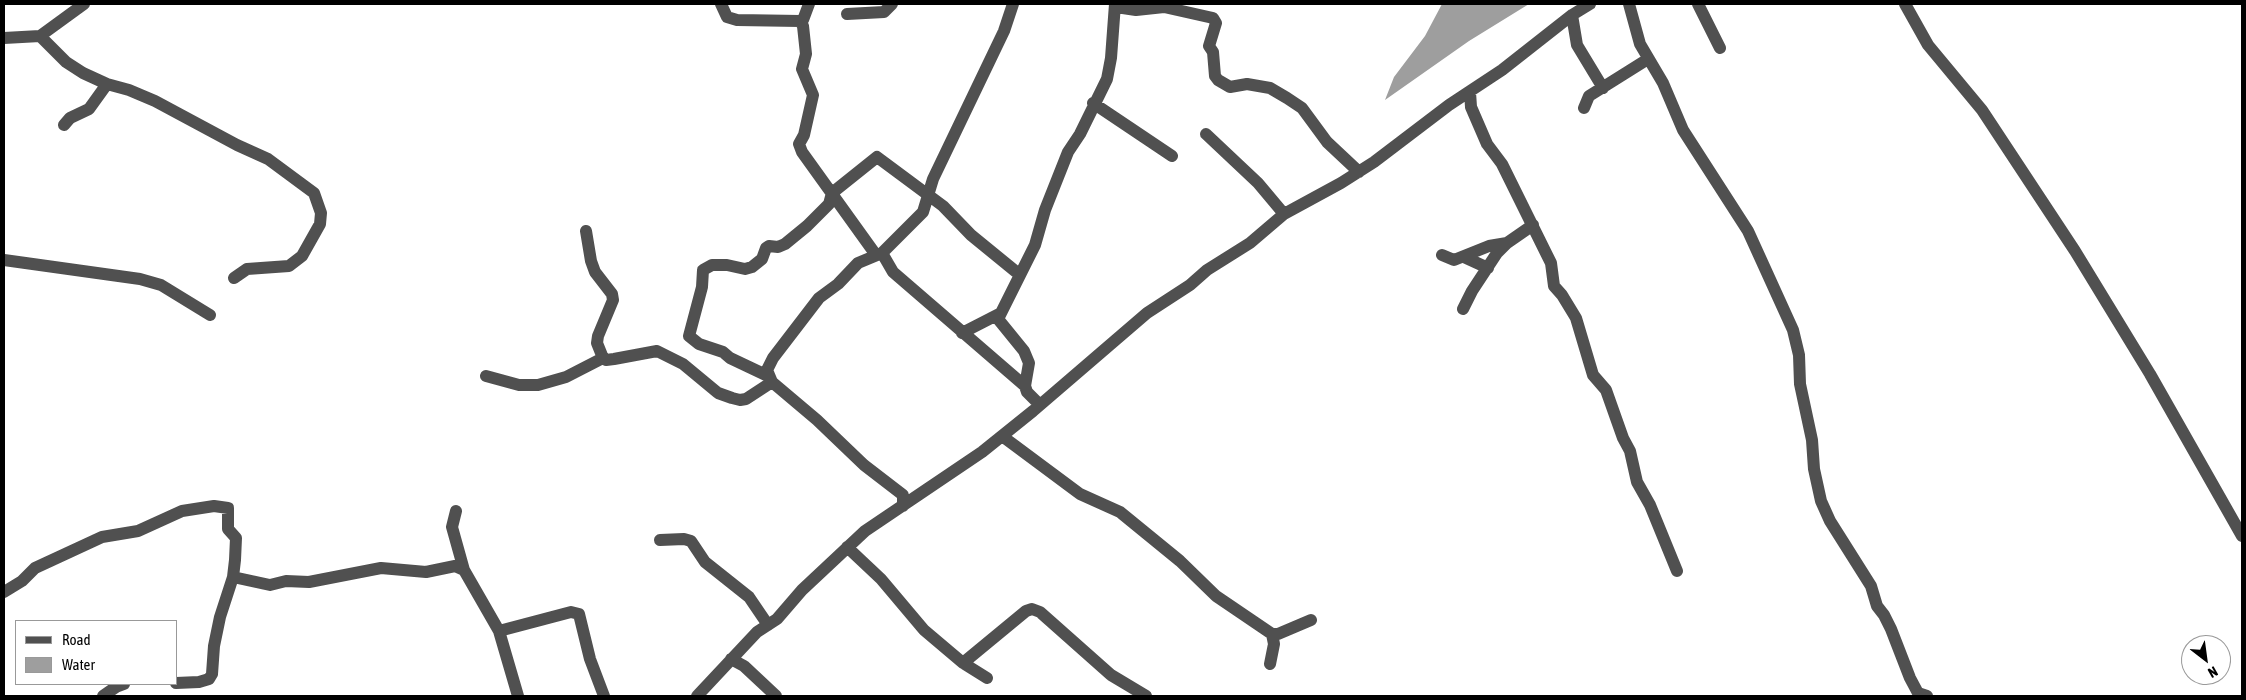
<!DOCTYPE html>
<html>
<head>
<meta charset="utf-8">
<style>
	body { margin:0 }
	#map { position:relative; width:2246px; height:700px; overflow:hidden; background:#fff; font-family:"Asap Condensed",sans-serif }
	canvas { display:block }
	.frame { position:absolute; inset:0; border:5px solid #000; pointer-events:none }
	.legend { position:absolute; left:15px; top:620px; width:162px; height:65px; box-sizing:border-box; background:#fff; border:1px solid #999; margin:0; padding:6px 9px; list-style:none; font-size:15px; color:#000 }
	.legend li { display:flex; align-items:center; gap:10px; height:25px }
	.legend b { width:25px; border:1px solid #999 }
	.north { position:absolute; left:2181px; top:635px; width:50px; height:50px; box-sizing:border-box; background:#fff; border:1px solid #999; border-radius:50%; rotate:150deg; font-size:14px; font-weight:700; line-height:20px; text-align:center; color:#000 }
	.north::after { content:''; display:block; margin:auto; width:18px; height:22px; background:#000; clip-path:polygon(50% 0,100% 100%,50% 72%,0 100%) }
</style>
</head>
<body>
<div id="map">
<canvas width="2246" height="700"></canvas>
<div class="frame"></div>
<ul class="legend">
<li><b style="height:6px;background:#505050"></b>Road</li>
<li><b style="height:14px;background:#9e9e9e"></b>Water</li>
</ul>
<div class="north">N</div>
</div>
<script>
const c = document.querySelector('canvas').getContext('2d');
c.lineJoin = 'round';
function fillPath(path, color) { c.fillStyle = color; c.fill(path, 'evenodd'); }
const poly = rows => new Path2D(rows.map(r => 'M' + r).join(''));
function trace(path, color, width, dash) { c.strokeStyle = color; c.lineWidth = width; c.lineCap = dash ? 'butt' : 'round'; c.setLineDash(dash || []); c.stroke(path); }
fillPath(poly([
	[1442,4,1529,4,1469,41,1385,100,1394,77,1425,36]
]), '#9e9e9e');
trace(poly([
	[721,4,727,17,737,20,800,21,803,20,809,4],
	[1629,4,1640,44,1663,83,1683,130,1748,231,1793,330,1799,355,1800,384,1812,440,1814,469,1821,501,1830,521,1871,586,1877,606,1884,615,1891,629,1910,678,1918,693,1927,696],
	[1698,4,1720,48],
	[1905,4,1928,45,1982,110,2075,251,2150,374,2242,536],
	[1116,7,1136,10,1164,7,1213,18,1216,23,1209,46,1213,52,1215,76,1218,80,1230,87,1247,84,1270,88,1287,98,1302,108,1327,142,1359,172],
	[847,14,884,12,892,4],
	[1572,15,1577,45,1603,88],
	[800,21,803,26,806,54,802,69,813,95,804,135,799,144,802,152,876,255],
	[40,36,66,62,83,73,107,84,89,109,70,118,64,125],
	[4,38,40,36,84,4],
	[107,84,129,90,155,101,237,145,268,159,314,193,321,213,320,224,302,256,289,266,247,269,234,278],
	[1470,92,1471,107,1487,144,1502,164,1546,253,1551,263,1554,286,1562,295,1576,318,1593,375,1606,390,1623,438,1630,451,1637,482,1650,505,1677,571],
	[1093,103,1172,156],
	[1584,108,1589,96,1648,59],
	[1206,134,1258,183,1284,214],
	[586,231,591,261,595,272,612,294,613,300,598,336,597,343,603,358],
	[882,253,893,272,1025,386],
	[1442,255,1454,260,1489,246,1507,243],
	[1464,257,1488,268],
	[4,260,140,279,161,285,210,315],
	[1463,309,1472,291,1497,253,1507,243,1533,225],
	[962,333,999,314],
	[486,376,519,385,538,385,566,377,603,358,606,360,614,359,657,351,683,364,718,393,732,398,740,400,746,399,772,382],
	[768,376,730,358,723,352,699,344,689,336,702,287,703,270,712,265,727,265,745,269,752,267,762,259,766,248,769,246,778,247,785,244,807,226,829,204,832,193,877,157,943,206,971,235,1020,275],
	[1040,405,1027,392,1025,386,1029,363,1024,351,998,319,1035,245,1045,210,1068,152,1080,134,1107,79,1111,58,1115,4],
	[1002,436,1080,494,1120,512,1180,561,1216,596,1272,634,1278,634,1311,620],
	[903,506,903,495,864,465,817,420,772,382,767,370,773,358,819,298,838,284,858,263,882,253,923,212,933,179,1004,31,1013,4],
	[456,511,452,527,464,570,499,631,518,696],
	[660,540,684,539,691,541,705,562,749,597,768,625],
	[847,547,881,579,924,630,963,663,987,678],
	[233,577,270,585,286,581,309,582,381,568,426,572,455,566,464,570],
	[4,592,22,581,35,568,102,537,138,531,182,511,214,506,228,508,228,529,236,538,235,560,233,577,220,617,214,646,212,674,209,679,199,682,176,683],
	[499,631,571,612,579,614,590,659,604,696],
	[731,659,744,666,776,696],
	[963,663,1026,611,1032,609,1040,612,1111,675,1146,696],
	[1270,664,1274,644,1272,634],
	[103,696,116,687,124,684],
	[697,696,757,632,777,619,802,590,865,531,982,452,1033,411,1147,313,1190,285,1207,270,1250,243,1284,214,1341,183,1374,162,1449,105,1502,70,1572,15,1590,4]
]), '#505050', 12);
</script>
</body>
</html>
